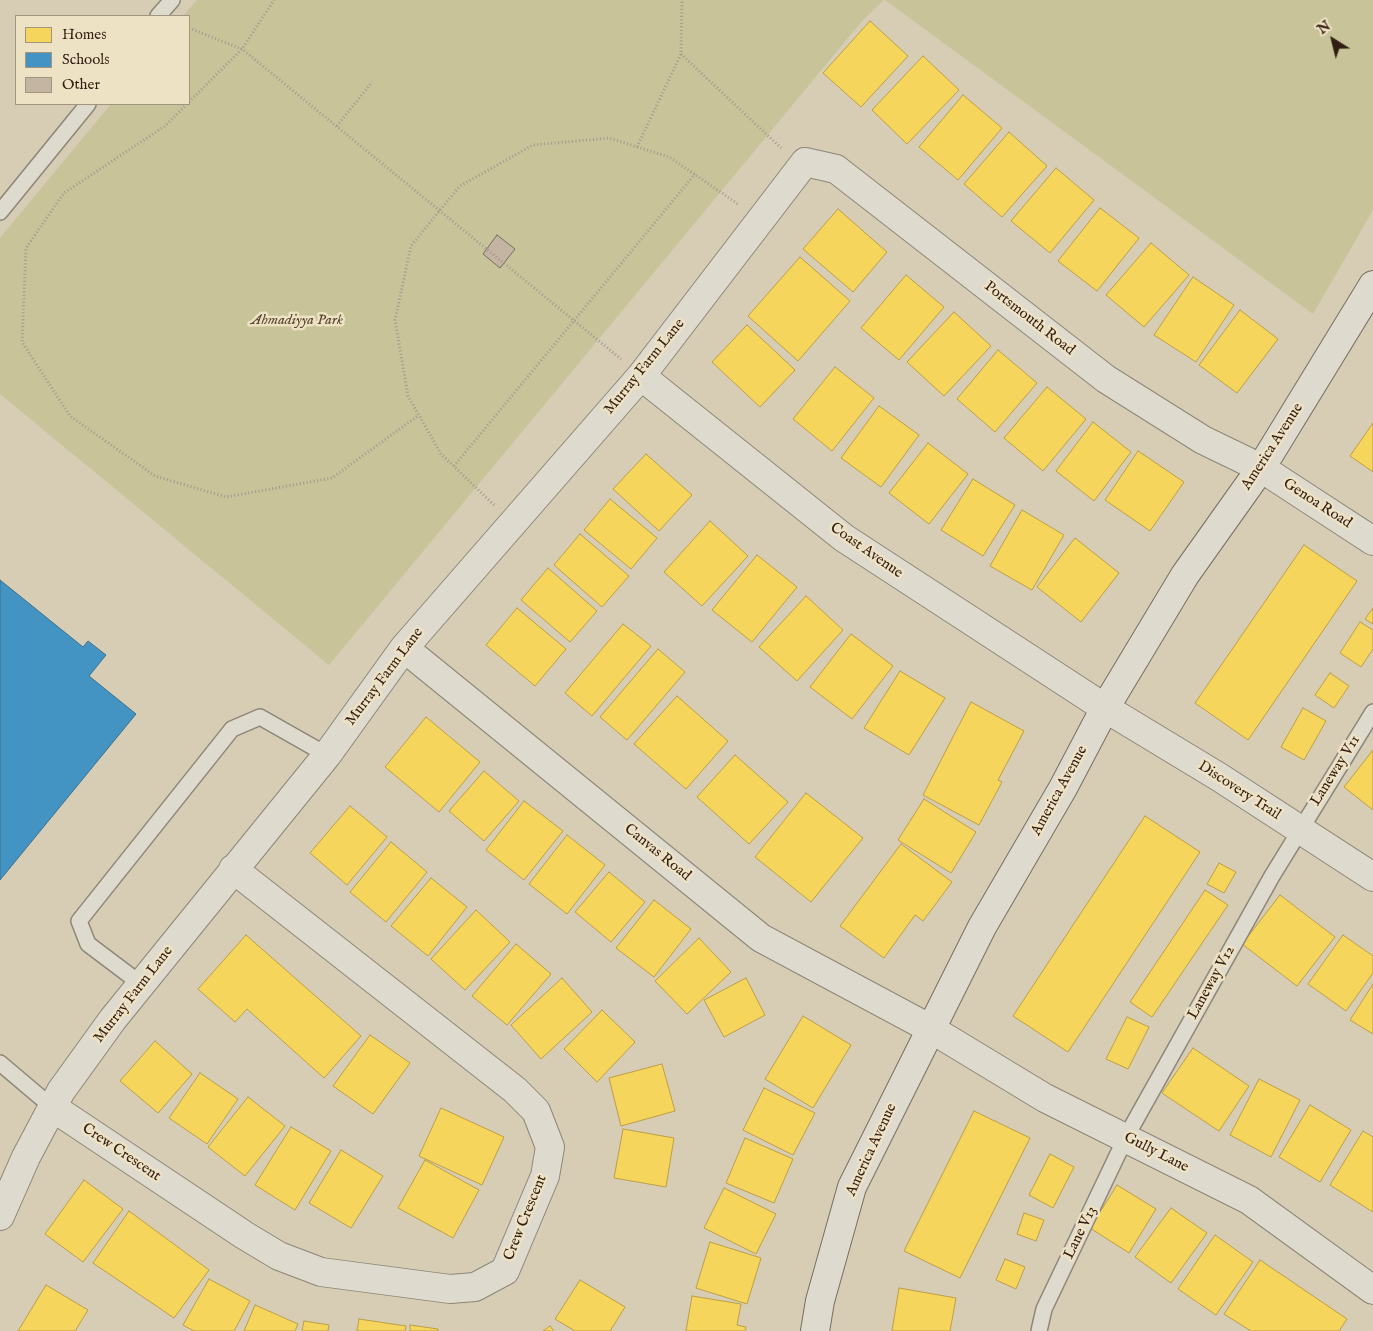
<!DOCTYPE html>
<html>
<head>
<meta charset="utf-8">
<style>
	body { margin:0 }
	#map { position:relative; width:1373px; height:1331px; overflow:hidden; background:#d6cdb4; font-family:"IM FELL English",serif }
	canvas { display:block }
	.legend { position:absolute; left:15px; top:15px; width:175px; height:90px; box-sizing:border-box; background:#eee2c4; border:1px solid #a3947d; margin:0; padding:6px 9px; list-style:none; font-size:15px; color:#331e13 }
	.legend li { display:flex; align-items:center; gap:10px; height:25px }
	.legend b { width:25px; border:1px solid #a3947d }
	.north { position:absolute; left:1308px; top:15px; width:50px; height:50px; -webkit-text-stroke:4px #eee2c4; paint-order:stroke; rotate:324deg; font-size:14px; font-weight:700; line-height:20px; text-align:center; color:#331e13 }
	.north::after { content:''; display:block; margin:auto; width:18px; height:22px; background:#331e13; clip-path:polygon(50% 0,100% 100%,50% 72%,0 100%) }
</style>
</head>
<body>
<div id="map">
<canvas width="1373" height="1331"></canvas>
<ul class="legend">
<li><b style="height:14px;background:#f6d55c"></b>Homes</li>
<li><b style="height:14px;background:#4393c3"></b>Schools</li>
<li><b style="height:14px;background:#c4b4a2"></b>Other</li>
</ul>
<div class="north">N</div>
</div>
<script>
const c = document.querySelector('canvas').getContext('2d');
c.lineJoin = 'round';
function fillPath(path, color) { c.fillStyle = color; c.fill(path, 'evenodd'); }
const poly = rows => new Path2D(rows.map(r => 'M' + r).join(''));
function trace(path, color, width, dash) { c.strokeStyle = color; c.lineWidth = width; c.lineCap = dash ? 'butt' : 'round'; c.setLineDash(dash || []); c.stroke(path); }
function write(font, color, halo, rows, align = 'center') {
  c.font = font + ' "IM FELL English",serif'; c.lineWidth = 5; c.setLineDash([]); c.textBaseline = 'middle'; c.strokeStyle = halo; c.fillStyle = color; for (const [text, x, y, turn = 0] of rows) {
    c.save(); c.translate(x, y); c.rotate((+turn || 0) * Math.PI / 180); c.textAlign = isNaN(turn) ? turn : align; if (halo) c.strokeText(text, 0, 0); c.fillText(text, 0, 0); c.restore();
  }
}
fillPath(poly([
	[197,0,884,0,862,21,329,665,0,394,0,238,111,104,189,104,189,16,183,16],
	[885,0,1373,0,1373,210,1313,314]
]), '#c8c398');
const homes = poly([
	[870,21,908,56,861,107,823,73,870,21],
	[923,56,959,90,907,144,872,110,923,56],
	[963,95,1002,128,958,180,919,147,963,95],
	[1009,132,1047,166,1002,217,964,184,1009,132],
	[1056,168,1094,200,1050,253,1011,221,1056,168],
	[1100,208,1139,238,1097,291,1058,261,1100,208],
	[838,209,887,252,853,292,803,249,838,209],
	[1151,243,1189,275,1144,327,1106,295,1151,243],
	[800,257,850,301,798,361,748,316,800,257],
	[906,275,944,307,899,360,861,328,906,275],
	[1193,277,1234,305,1196,362,1154,335,1193,277],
	[1240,310,1278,339,1237,393,1199,365,1240,310],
	[954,312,991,346,944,396,907,362,954,312],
	[747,325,795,370,760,407,712,362,747,325],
	[998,350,1037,383,995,432,957,399,998,350],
	[835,367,874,398,832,451,793,419,835,367],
	[1047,387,1086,419,1043,471,1004,438,1047,387],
	[879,406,919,435,881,487,841,458,879,406],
	[1093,422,1131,452,1094,501,1056,471,1093,422],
	[1373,423,1373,472,1350,456,1373,423],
	[928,443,968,474,929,524,889,493,928,443],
	[1138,451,1184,482,1150,531,1105,500,1138,451],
	[646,454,692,495,659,531,613,489,646,454],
	[973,479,1015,505,983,556,941,530,973,479],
	[610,499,657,538,631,569,584,530,610,499],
	[1022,510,1064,535,1032,590,990,566,1022,510],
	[710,521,748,556,702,606,664,572,710,521],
	[580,534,629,576,602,607,554,565,580,534],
	[1075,538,1119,573,1081,622,1037,587,1075,538],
	[1304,545,1357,581,1248,740,1195,703,1304,545],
	[757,555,797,587,752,642,712,610,757,555],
	[548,568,597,611,570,642,521,600,548,568],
	[806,596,843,630,797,681,759,647,806,596],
	[517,608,566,649,535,686,486,645,517,608],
	[1373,608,1373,624,1365,619,1373,608],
	[1360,622,1373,630,1373,649,1361,667,1340,653,1360,622],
	[623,624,651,646,592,716,565,693,623,624],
	[851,634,893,666,852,719,810,687,851,634],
	[658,649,685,672,627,740,600,717,658,649],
	[900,671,945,698,909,755,864,728,900,671],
	[1330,673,1349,686,1334,708,1315,695,1330,673],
	[677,696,728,741,686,789,634,744,677,696],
	[971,702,1024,731,998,780,1002,782,979,825,923,795,971,702],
	[1303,708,1326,721,1304,760,1281,747,1303,708],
	[426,717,480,762,439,812,385,767,426,717],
	[1373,750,1373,810,1344,787,1373,750],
	[735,755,788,802,749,844,697,797,735,755],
	[484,771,519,801,484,841,449,811,484,771],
	[806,793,863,838,811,902,755,857,806,793],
	[924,799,976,832,951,873,898,840,924,799],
	[524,801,563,831,524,880,486,850,524,801],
	[350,806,387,837,347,885,310,853,350,806],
	[1145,816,1200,852,1068,1052,1013,1016,1145,816],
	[567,835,605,865,567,914,529,884,567,835],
	[391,842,427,872,386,922,350,892,391,842],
	[901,844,952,882,923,921,915,915,884,958,840,926,901,844],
	[1219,863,1236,872,1224,893,1207,884,1219,863],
	[609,872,645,902,611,942,575,912,609,872],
	[431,878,467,907,428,956,391,926,431,878],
	[1205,890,1228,905,1152,1017,1130,1002,1205,890],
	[1280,895,1335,937,1297,986,1242,944,1280,895],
	[654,900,691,929,654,977,616,948,654,900],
	[476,910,510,942,465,990,431,959,476,910],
	[246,935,361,1036,324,1078,247,1009,235,1022,198,989,246,935],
	[1343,935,1373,956,1373,973,1346,1011,1308,984,1343,935],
	[699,938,731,972,687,1014,655,981,699,938],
	[516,944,551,974,507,1025,472,996,516,944],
	[562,978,592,1012,541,1059,511,1025,562,978],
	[746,978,765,1015,724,1037,704,1000,746,978],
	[1373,984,1373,1034,1350,1020,1373,984],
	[602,1010,635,1042,597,1082,564,1049,602,1010],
	[803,1016,851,1045,813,1108,765,1079,803,1016],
	[1127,1017,1149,1027,1128,1069,1106,1059,1127,1017],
	[370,1035,410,1063,373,1114,333,1086,370,1035],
	[155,1041,192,1074,158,1113,120,1081,155,1041],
	[1193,1048,1249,1086,1219,1131,1162,1093,1193,1048],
	[662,1064,675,1111,621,1126,609,1078,662,1064],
	[200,1073,238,1099,207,1144,169,1118,200,1073],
	[1259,1079,1300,1100,1271,1157,1230,1135,1259,1079],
	[764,1088,815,1113,793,1155,743,1130,764,1088],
	[248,1097,285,1126,245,1176,208,1147,248,1097],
	[1310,1105,1351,1130,1320,1182,1279,1157,1310,1105],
	[441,1108,504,1137,482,1185,419,1156,441,1108],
	[974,1111,1030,1138,960,1278,904,1251,974,1111],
	[291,1127,331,1151,295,1210,255,1185,291,1127],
	[623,1129,674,1138,666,1187,614,1178,623,1129],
	[1363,1131,1373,1137,1373,1212,1330,1185,1363,1131],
	[745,1138,793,1159,774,1203,726,1183,745,1138],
	[341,1150,383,1176,351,1228,309,1203,341,1150],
	[1050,1154,1074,1167,1053,1208,1029,1195,1050,1154],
	[425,1160,479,1190,453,1238,398,1208,425,1160],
	[84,1180,123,1209,83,1262,45,1234,84,1180],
	[1117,1185,1156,1209,1129,1253,1090,1228,1117,1185],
	[724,1188,776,1214,756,1254,704,1228,724,1188],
	[1171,1208,1207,1233,1171,1283,1135,1257,1171,1208],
	[129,1211,209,1270,174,1318,93,1263,129,1211],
	[1024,1213,1044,1220,1036,1241,1017,1234,1024,1213],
	[1215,1235,1253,1262,1216,1315,1178,1289,1215,1235],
	[710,1242,761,1258,747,1304,696,1288,710,1242],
	[1005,1259,1025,1267,1016,1289,996,1280,1005,1259],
	[1260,1260,1347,1319,1339,1331,1251,1331,1224,1314,1260,1260],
	[209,1279,250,1301,234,1331,194,1331,183,1325,209,1279],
	[580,1280,625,1307,610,1331,575,1331,555,1319,580,1280],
	[46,1285,88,1310,75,1331,18,1331,46,1285],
	[899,1288,956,1298,950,1331,892,1331,899,1288],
	[692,1296,741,1304,737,1325,746,1327,745,1331,686,1331,692,1296],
	[255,1305,298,1324,295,1331,244,1331,255,1305],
	[359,1319,406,1326,405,1331,357,1331,359,1319],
	[304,1321,329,1325,328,1331,302,1331,304,1321],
	[410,1325,438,1329,438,1331,410,1331,410,1325],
	[550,1326,554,1331,543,1331,550,1326]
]);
fillPath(homes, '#f6d55c');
trace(homes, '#bc9e46', 1);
const schools = poly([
	[0,580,83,647,88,641,106,655,89,676,136,714,0,880,0,580]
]);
fillPath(schools, '#4393c3');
trace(schools, '#3e708e', 1);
const building = poly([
	[497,235,515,249,500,268,483,254,497,235]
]);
fillPath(building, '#c4b4a2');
trace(building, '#776e61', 1);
const lane = poly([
	[158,16,172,0],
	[0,212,88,104],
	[141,984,88,944,79,921,232,729,260,717,327,755],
	[0,1063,52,1107],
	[1039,1331,1044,1309,1126,1137,1272,876,1373,712]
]);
const street = poly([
	[641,376,844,538,1105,708,1219,777,1373,877],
	[404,648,761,938,931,1029,1045,1098,1249,1200,1373,1290],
	[52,1107,244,1235,279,1256,321,1272,450,1289,475,1287,505,1271,545,1176,550,1147,536,1111,515,1090,233,869],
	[0,1216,26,1157,61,1091,113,1019,327,755,404,648,641,376,805,162,836,169,1106,379,1203,440,1261,468,1373,541]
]);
const secondary = poly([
	[815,1331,820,1301,852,1187,982,927,1063,788,1105,708,1185,575,1261,468,1373,285]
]);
trace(lane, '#8e8677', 18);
trace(street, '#8e8677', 30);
trace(secondary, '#776e61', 30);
trace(poly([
	[189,28,242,49,621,359],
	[681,54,781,148],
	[189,102,242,49,274,0],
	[187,104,165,126,64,193,26,248,22,342,70,416,155,476,226,497,332,478,419,415],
	[337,126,372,82],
	[637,147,681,54,682,0],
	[454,466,695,174],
	[494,505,441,454,408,396,395,320,411,246,440,210,460,186,533,145,609,138,669,157,738,204]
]), '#a09a8f', 3, [1, 2.5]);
trace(lane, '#dedace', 15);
trace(street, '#dedace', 28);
trace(secondary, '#dedace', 28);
write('15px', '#331e13', '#eee2c4', [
	["Portsmouth Road",1029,319,38],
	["Murray Farm Lane",645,367,-51],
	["America Avenue",1273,447,-57],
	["Genoa Road",1317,504,33],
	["Coast Avenue",866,551,35],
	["Murray Farm Lane",385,677,-53],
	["Laneway V11",1336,771,-58],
	["America Avenue",1060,791,-61],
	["Discovery Trail",1239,791,33],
	["Canvas Road",657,853,39],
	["Laneway V12",1212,983,-61],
	["Murray Farm Lane",134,995,-52],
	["America Avenue",872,1150,-65],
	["Crew Crescent",121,1153,34],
	["Gully Lane",1156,1153,27],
	["Crew Crescent",526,1218,-68],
	["Lane V13",1081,1233,-64]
]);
write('italic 15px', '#55452e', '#eee2c4', [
	["Ahmadiyya Park",297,321]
]);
</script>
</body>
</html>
